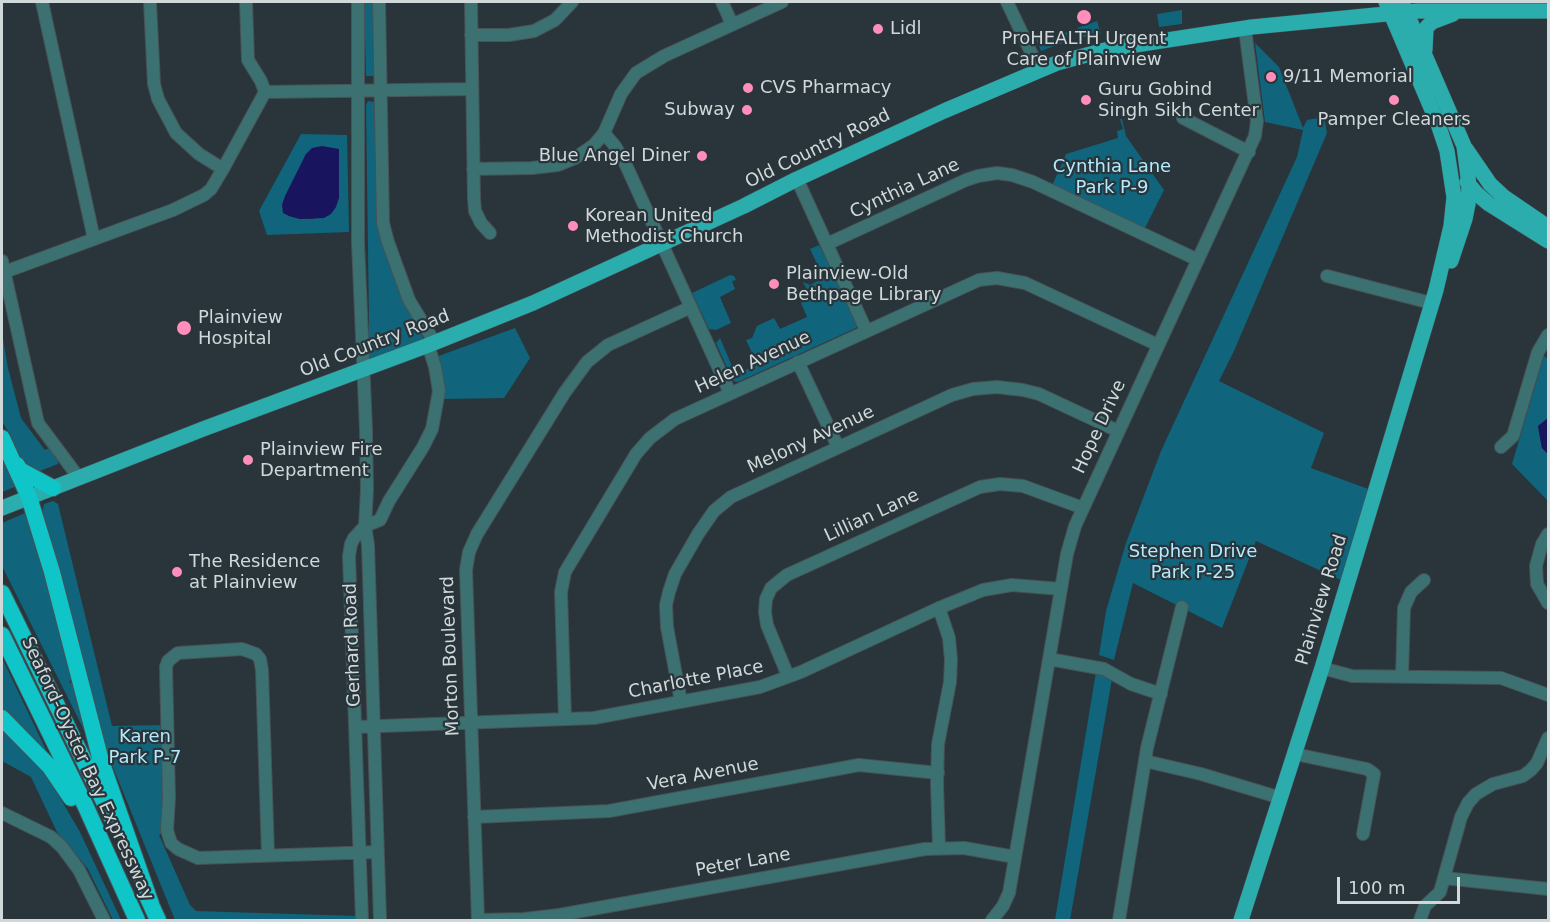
<!DOCTYPE html>
<html>
<head>
<meta charset="utf-8">
<style>
	body { margin:0 }
	#map { position:relative; width:1550px; height:922px; overflow:hidden; background:#29353a; font-family:"DejaVu Sans",sans-serif }
	canvas { display:block }
	.frame { position:absolute; inset:0; border:3px solid #d0d8da; pointer-events:none }
	.scale { position:absolute; left:1337px; top:877px; width:123px; height:27px; box-sizing:border-box; border:3px solid #d0d8da; border-top:0; padding-left:8px; font-size:18px; line-height:21px; white-space:nowrap; color:#d0d8da; -webkit-text-stroke:4px #29353a; paint-order:stroke }
</style>
</head>
<body>
<div id="map">
<canvas width="1550" height="922"></canvas>
<div class="frame"></div>
<div class="scale">100 m</div>
</div>
<script>
const c = document.querySelector('canvas').getContext('2d');
c.lineJoin = 'round';
function fillPath(path, color) { c.fillStyle = color; c.fill(path, 'evenodd'); }
const poly = rows => new Path2D(rows.map(r => 'M' + r).join(''));
function trace(path, color, width, dash) { c.strokeStyle = color; c.lineWidth = width; c.lineCap = dash ? 'butt' : 'round'; c.setLineDash(dash || []); c.stroke(path); }
function write(font, color, halo, rows, align = 'center') {
  c.font = font + ' "DejaVu Sans",sans-serif'; c.lineWidth = 4.5; c.setLineDash([]); c.textBaseline = 'middle'; c.strokeStyle = halo; c.fillStyle = color; for (const [text, x, y, turn = 0] of rows) {
    c.save(); c.translate(x, y); c.rotate((+turn || 0) * Math.PI / 180); c.textAlign = isNaN(turn) ? turn : align; if (halo) c.strokeText(text, 0, 0); c.fillText(text, 0, 0); c.restore();
  }
}
fillPath(poly([
	[364,2,374,2,375,76,366,76],
	[1182,10,1182,24,1159,27,1157,14],
	[1097,21,1101,34,1079,38,1077,28],
	[1069,31,1071,40,1041,51,1034,35,1041,32,1046,42],
	[1255,43,1279,67,1303,128,1307,120,1324,117,1327,133,1234,351,1219,381,1324,433,1311,468,1371,490,1343,581,1256,541,1222,628,1133,583,1114,660,1099,655,1106,611,1126,543,1161,451,1297,157,1303,130,1265,122],
	[368,101,375,102,379,222,405,303,426,343,366,364,369,321,366,105],
	[1120,119,1122,119,1126,136,1164,190,1143,232,1051,188,1066,154,1118,138,1117,131,1123,129],
	[301,134,347,135,349,232,267,235,259,211],
	[339,149,339,198,314,219,300,219,289,216,282,205,306,154],
	[819,245,832,270,826,274,819,268,810,249],
	[831,274,834,275,857,326,856,328,738,382,733,381,716,343,720,338,735,373,751,368,757,364,746,340,752,338,757,326,774,318,780,329,807,317,801,303,811,298,803,282,810,285],
	[730,275,734,276,736,280,732,281,735,289,720,297,731,323,716,330,709,329,692,293],
	[515,328,530,358,504,398,444,399,436,357],
	[2,333,8,368,21,418,45,450,49,448,58,460,58,464,37,472,23,466,10,434,2,422],
	[1544,356,1548,359,1548,418,1538,427,1542,448,1548,454,1548,501,1512,464],
	[2,445,17,486,2,492],
	[53,501,58,504,112,726,167,725,167,830,159,835,190,905,196,911,358,916,359,920,279,920,267,919,175,920,102,740,42,514,44,504],
	[25,513,27,514,35,534,72,678,69,683,76,681,88,738,2,566,2,523],
	[2,658,49,756,2,708],
	[1096,672,1112,679,1070,920,1055,920],
	[2,723,43,769,80,832,121,920,113,920,88,869,57,832,31,777,2,761]
]), '#10647b');
fillPath(poly([
	[322,146,339,149,339,198,336,207,331,214,324,218,300,219,289,216,283,213,282,205,285,196,306,154,312,148],
	[1548,418,1548,454,1542,448,1538,426]
]), '#19145e');
const minor = poly([
	[42,2,94,239],
	[150,2,154,84,158,99,176,133,199,154,223,169],
	[246,2,248,60,261,81,265,92],
	[358,2,358,243,366,430,367,490,365,526,368,545,380,920],
	[379,2,383,223,388,242,409,300,435,343],
	[471,2,474,199,475,211,481,223,490,233],
	[722,2,732,24],
	[1007,2,1039,69],
	[471,35,509,35,534,31,555,20,572,2],
	[265,92,472,89],
	[1183,118,1249,152],
	[604,133,615,146,625,163,730,393],
	[473,169,532,168,558,165,575,158,594,145,604,133,621,94,636,73,664,56,782,2],
	[797,179,866,330],
	[827,244,966,180,978,176,997,173,1012,175,1033,182,1198,260],
	[2,261,38,423,79,478],
	[2,273,173,210,204,195,211,189,223,169,265,92],
	[1327,276,1431,303],
	[798,362,838,447],
	[1501,447,1513,436,1538,352,1548,335],
	[1548,534,1542,544,1536,566,1537,584,1548,603],
	[1049,659,1104,669,1131,684,1161,694],
	[1322,668,1352,676,1501,678,1548,695],
	[788,676,767,625,765,612,766,599,771,588,787,575,980,487,1000,484,1023,486,1083,508],
	[1402,677,1404,608,1411,592,1424,580],
	[681,702,667,627,666,605,669,592,675,574,698,534,714,511,731,497,952,395,973,389,997,387,1023,390,1039,394,1118,431],
	[565,719,561,592,565,572,636,454,650,438,675,419,979,280,997,278,1025,283,1158,345],
	[355,727,594,718,760,687,801,672,939,608,983,590,1012,585,1061,589],
	[1295,754,1367,769,1374,774,1363,834],
	[1145,761,1201,774,1281,798],
	[2,813,51,837,62,847,79,870,104,920],
	[474,817,609,811,859,765,938,773],
	[939,847,937,784,938,744,950,682,951,660,949,638,939,608],
	[268,855,262,670,260,659,256,654,242,649,178,653,168,661,166,667,169,798,167,830,171,843,178,849,198,858,377,852],
	[1444,878,1548,889],
	[362,920,349,556,351,544,354,538,365,526,380,520,389,501,423,447,432,429,439,391,435,367,428,345],
	[478,920,466,570,469,552,477,534,565,392,587,362,608,345,691,307],
	[478,920,524,919,559,915,925,849,964,848,1015,857],
	[992,920,1003,906,1009,893,1067,554,1075,526,1255,136,1257,121,1245,29],
	[1119,920,1147,748,1182,607],
	[1420,920,1425,906,1440,892,1461,817,1468,803,1476,794,1493,784,1523,776,1531,770,1537,763,1548,738]
]);
const major = poly([
	[1402,2,1464,146,1469,185,1468,204,1465,219,1451,261],
	[1425,50,1426,28,1432,22,1453,14],
	[1466,149,1490,184,1504,197,1548,227],
	[1467,182,1477,194,1489,204,1548,241],
	[2,508,203,429,426,346,533,303,744,206,797,179,944,111,1057,63,1109,49,1252,27,1417,11,1548,11],
	[1241,920,1322,668,1436,290,1451,226,1454,197,1447,151,1438,124,1386,2]
]);
const highway = poly([
	[2,438,29,497,52,572,101,761,151,904],
	[17,465,20,470,53,488],
	[2,593,112,818],
	[2,635,85,805,137,920],
	[2,718,50,767,71,798],
	[147,896,158,920]
]);
trace(minor, '#475257', 14);
trace(major, '#475257', 16);
trace(highway, '#475257', 18);
trace(minor, '#3c7171', 12);
trace(major, '#2badae', 15);
trace(highway, '#0fc5c7', 16);
for (const [x, y, r, color] of [
	[1084,17,8,"#ff8eba"],
	[878,29,6,"#ff8eba"],
	[1271,77,6,"#ff8eba"],
	[748,88,6,"#ff8eba"],
	[1086,100,6,"#ff8eba"],
	[1394,100,6,"#ff8eba"],
	[747,110,6,"#ff8eba"],
	[702,156,6,"#ff8eba"],
	[573,226,6,"#ff8eba"],
	[774,284,6,"#ff8eba"],
	[184,328,8,"#ff8eba"],
	[248,460,6,"#ff8eba"],
	[177,572,6,"#ff8eba"]
]) { const dot = new Path2D(); dot.arc(x, y, r, 0, 2 * Math.PI); c.fillStyle = color; c.fill(dot); trace(dot, '#29353a', 2); }
write('18px', '#d0d8da', '#29353a', [
	["Lidl",890,29],
	["ProHEALTH Urgent",1084,39,"center"],
	["Care of Plainview",1084,60,"center"],
	["9/11 Memorial",1283,77],
	["CVS Pharmacy",760,88],
	["Guru Gobind",1098,90],
	["Singh Sikh Center",1098,111],
	["Subway",735,110,"right"],
	["Pamper Cleaners",1394,120,"center"],
	["Blue Angel Diner",690,156,"right"],
	["Korean United",585,216],
	["Methodist Church",585,237],
	["Plainview-Old",786,274],
	["Bethpage Library",786,295],
	["Plainview",198,318],
	["Hospital",198,339],
	["Plainview Fire",260,450],
	["Department",260,471],
	["The Residence",189,562],
	["at Plainview",189,583]
], 'left');
write('18px', '#d0d8da', '#29353a', [
	["Old Country Road",818,149,-26],
	["Cynthia Lane",905,189,-25],
	["Old Country Road",375,344,-21],
	["Helen Avenue",753,363,-25],
	["Hope Drive",1100,427,-65],
	["Melony Avenue",811,440,-25],
	["Lillian Lane",872,516,-25],
	["Plainview Road",1322,600,-73],
	["Gerhard Road",353,645,-92],
	["Morton Boulevard",451,656,-92],
	["Charlotte Place",696,680,-11],
	["Seaford-Oyster Bay Expressway",87,769,65],
	["Vera Avenue",703,775,-11],
	["Peter Lane",743,863,-10]
]);
write('18px', '#b3eafe', '#29353a', [
	["Cynthia Lane",1112,167],
	["Park P-9",1112,188],
	["Stephen Drive",1193,552],
	["Park P-25",1193,573],
	["Karen",145,737],
	["Park P-7",145,758]
]);
</script>
</body>
</html>
